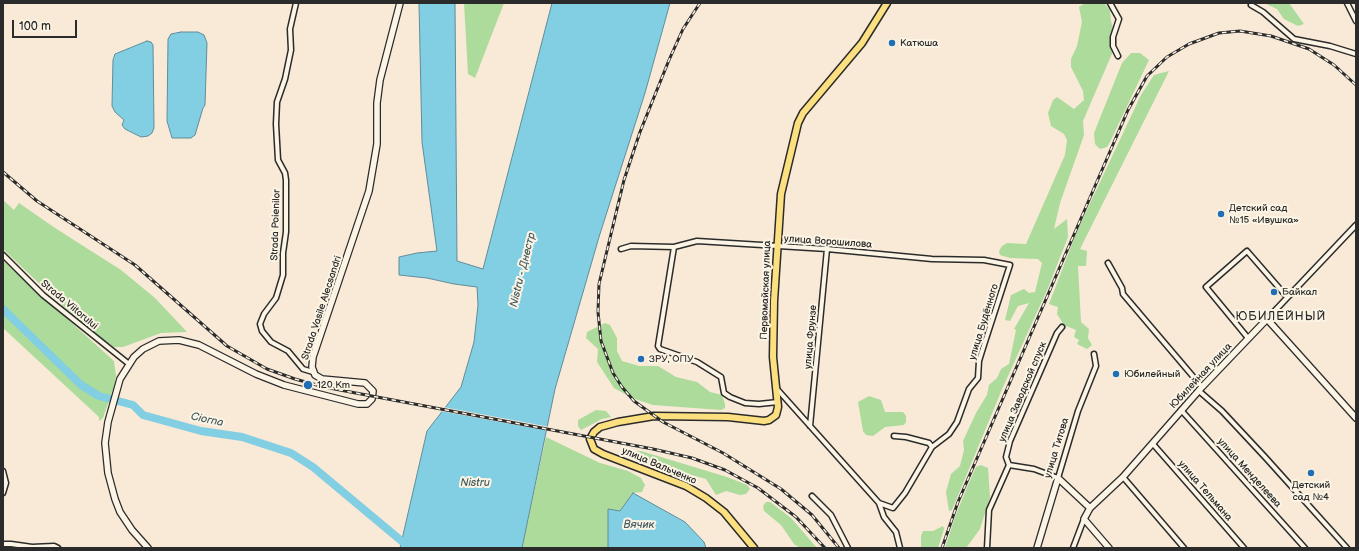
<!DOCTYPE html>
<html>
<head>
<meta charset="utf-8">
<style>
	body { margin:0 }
	#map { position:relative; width:1359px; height:551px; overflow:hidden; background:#f9e9d7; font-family:"Balsamiq Sans",sans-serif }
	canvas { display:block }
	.frame { position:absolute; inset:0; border:4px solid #2b2b2b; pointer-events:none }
	.scale { position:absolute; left:12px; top:20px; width:65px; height:18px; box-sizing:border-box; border:2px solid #2b2b2b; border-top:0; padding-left:5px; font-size:12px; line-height:14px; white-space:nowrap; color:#2b2b2b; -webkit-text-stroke:3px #fcf5e5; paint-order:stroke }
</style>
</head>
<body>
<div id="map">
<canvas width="1359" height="551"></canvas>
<div class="frame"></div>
<div class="scale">100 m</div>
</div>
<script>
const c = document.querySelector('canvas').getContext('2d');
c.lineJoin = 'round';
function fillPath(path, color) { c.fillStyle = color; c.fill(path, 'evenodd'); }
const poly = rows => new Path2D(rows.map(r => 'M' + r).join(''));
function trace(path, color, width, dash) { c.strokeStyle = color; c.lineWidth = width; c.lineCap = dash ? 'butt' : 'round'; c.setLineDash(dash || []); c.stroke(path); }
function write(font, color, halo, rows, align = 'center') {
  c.font = font + ' "Balsamiq Sans",sans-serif'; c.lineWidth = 4; c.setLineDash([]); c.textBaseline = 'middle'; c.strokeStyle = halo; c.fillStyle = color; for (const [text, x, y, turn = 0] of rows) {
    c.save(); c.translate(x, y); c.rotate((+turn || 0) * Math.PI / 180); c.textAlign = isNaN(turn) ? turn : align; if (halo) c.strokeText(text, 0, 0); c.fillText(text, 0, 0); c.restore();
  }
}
fillPath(poly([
	[464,3,504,3,475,78,468,74],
	[1085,3,1104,3,1110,10,1111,21,1117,42,1083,121,1084,135,1060,203,1054,229,1067,219,1068,237,1048,288,1003,387,952,510,949,511,946,492,951,474,960,466,964,450,963,441,976,413,987,395,989,385,997,378,1001,369,1009,364,1016,330,1014,329,1029,303,1018,306,1010,321,1005,320,1011,295,1024,289,1029,293,1035,292,1042,263,1038,259,1010,258,1000,255,999,251,1002,246,1007,243,1026,244,1065,155,1067,140,1064,134,1051,126,1048,113,1053,100,1057,97,1074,109,1084,100,1083,91,1071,67,1071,59,1077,46,1082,22,1079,7],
	[1264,3,1289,3,1304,24,1298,26,1284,19,1277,9],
	[1131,53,1140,53,1149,60,1110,142,1107,147,1100,149,1095,144,1094,133,1122,63],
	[1169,71,1080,249,1087,251,1086,266,1078,266,1081,322,1089,329,1088,338,1092,345,1087,349,1077,344,1079,340,1074,337,1076,330,1064,325,1057,314,1058,307,1049,304,1077,231,1141,95,1154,75],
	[3,200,14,210,19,203,55,228,121,270,155,298,187,332,161,333,123,347,114,347,83,325,3,249],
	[3,261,114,361,116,376,114,386,103,418,99,421,99,417,3,328],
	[605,323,610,325,617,338,617,351,622,361,639,366,658,366,676,377,697,382,710,392,722,395,725,404,725,408,721,410,653,405,632,398,614,388,597,362,598,349,586,338,587,332],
	[869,396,881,400,885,412,903,412,906,416,906,422,904,425,885,427,873,436,866,435,863,431,858,402],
	[596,410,606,411,611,417,602,419,581,430,578,426,578,420],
	[546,437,600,463,628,471,641,478,645,485,642,492,633,493,620,511,608,509,608,548,522,548],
	[641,451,727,477,747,485,750,489,746,494,740,495,726,491,716,495,706,479,632,459,632,452],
	[981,465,988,468,990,497,980,529,966,548,945,548,955,517,968,485,976,467],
	[766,502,770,502,791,518,817,548,800,548,794,544,781,525,764,511,763,506],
	[943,526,944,529,938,548,921,548,921,536,923,531,933,531]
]), '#acdb9b');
const water = poly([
	[419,3,455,3,457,261,483,269,552,3,670,3,645,93,599,237,555,389,522,548,400,548,427,431,461,387,474,342,478,305,477,287,454,284,427,278,399,275,399,257,417,253,437,251,422,142,419,3],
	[181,32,198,32,204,35,207,43,205,105,203,108,195,135,191,138,172,138,167,121,168,39,171,34,181,32],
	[147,41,151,42,153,45,154,128,152,133,148,136,141,137,125,129,122,125,124,120,115,112,112,106,113,60,115,54,147,41],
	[633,493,685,522,704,542,706,548,608,548,608,509,620,511,633,493]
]);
fillPath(water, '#82cee2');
trace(water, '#5f8d99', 1);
fillPath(poly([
	[443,407,550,427,549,431,440,411]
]), '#f9e9d7');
trace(poly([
	[3,309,81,385,99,396,133,405,143,415,201,431,242,437,291,453,313,467,410,548]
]), '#82cee2', 8);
const street = poly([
	[296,3,290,29,291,50,285,79,277,102,276,124,278,160,285,173,286,180,286,232,283,253,283,275,276,298,264,314,260,324,262,331,271,342,288,351,303,369,313,372],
	[1110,3,1119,19,1113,37,1113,46,1118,56],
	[1347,3,1356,21],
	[1251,5,1263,12,1294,39,1330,46,1356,54],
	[674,247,658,346,660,349,697,362,721,377,724,393,730,397,745,403,759,404,778,402],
	[621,249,631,246,674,247,697,241,827,249,932,259,984,260,1010,265,984,345,979,361,978,378,969,389,957,422,949,434,932,447,905,493,893,508,879,503],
	[3,255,43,295,129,364],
	[1108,263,1122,288,1123,294,1202,387],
	[1267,319,1356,225],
	[1062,327,1057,333,1010,441,1006,457,1009,465,1034,469,1058,478,1078,411,1096,366,1094,354],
	[1248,338,1206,287,1247,251,1287,297],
	[777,389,879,503,884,517,896,532,900,548],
	[1199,391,1222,411,1265,457,1347,548],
	[1181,410,1305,548],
	[810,426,827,249],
	[894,436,906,437,929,443,932,447],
	[1153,444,1244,548],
	[3,471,6,483,3,493],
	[1123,477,1184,548],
	[812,496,831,515,848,548],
	[3,544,11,544,32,547,54,546,58,548],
	[987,548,989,510,1009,465],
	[1073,548,1084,519]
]);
const secondary = poly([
	[148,548,132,530,120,512,115,499,108,473,105,443,108,422,120,379,134,357,143,349,159,341,179,340,199,345,256,374,284,385,358,404,367,404,372,399,373,391,365,383,322,379,315,375,312,367,313,357,369,191,377,144,377,103,380,80,400,3],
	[1037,548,1058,478,1090,508],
	[1109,548,1084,519,1090,508,1123,477,1202,387,1267,319,1356,418]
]);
const primary = poly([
	[754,548,724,512,706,498,686,486,603,454,594,449,590,439,594,432,600,427,618,422,654,416,728,417,764,421,769,420,776,415,778,407,773,357,774,301,781,194,798,123,803,113,862,43,887,3]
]);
trace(street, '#2b2b2b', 7);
trace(secondary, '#2b2b2b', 8);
trace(primary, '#2b2b2b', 9);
trace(street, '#fcf5e5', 4);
trace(secondary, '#fcf5e5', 5.5);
trace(primary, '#fce080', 6);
const rail = poly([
	[700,3,683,29,669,60,640,132,624,180,599,284,598,312,601,341,613,373,622,387,634,401,663,422,723,453,781,489,812,515,839,548],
	[3,172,37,201,135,265,227,346,267,369,295,379,324,387,653,449,692,458,725,470,758,488,796,517,825,548],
	[942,548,958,502,1128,110,1147,76,1167,57,1189,44,1219,33,1240,31,1271,36,1309,49,1334,65,1356,85]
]);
trace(rail, '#2b2b2b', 3);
trace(rail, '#fcf5e5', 1.5, [4.5]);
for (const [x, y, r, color] of [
	[892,43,4,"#1f6fb2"],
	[1221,214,4,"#1f6fb2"],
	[1274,292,4,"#1f6fb2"],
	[641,359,4,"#1f6fb2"],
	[1116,374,4,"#1f6fb2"],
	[308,385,5,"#1f6fb2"],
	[1311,473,4,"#1f6fb2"]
]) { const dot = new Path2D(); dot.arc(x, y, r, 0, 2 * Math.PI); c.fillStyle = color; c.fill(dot); trace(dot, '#fcf5e5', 1.5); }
write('10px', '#2b2b2b', '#fcf5e5', [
	["Катюша",900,43],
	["Детский сад",1229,208],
	["№15 «Ивушка»",1229,220],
	["Байкал",1282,292],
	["ЗРУ, ОПУ",649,359],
	["Юбилейный",1124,374],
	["120 Km",317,385],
	["Детский",1311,485,"center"],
	["сад №4",1311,497,"center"]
], 'left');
write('10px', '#2b2b2b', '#fcf5e5', [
	["Strada Poienilor",276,225,-88],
	["улица Ворошилова",828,242,4],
	["Первомайская улица",766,290,-88],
	["Strada Viitorului",69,305,40],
	["Strada Vasile Alecsandri",322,308,-72],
	["улица Будённого",984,322,-73],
	["улица Фрунзе",811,337,-85],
	["Юбилейная улица",1201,376,-47],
	["улица Заводской спуск",1023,392,-67],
	["улица Титова",1057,448,-73],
	["улица Вальченко",659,466,23],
	["улица Менделеева",1249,473,48],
	["улица Тельмана",1205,491,49]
]);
write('italic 11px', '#455c62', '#fcf5e5', [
	["Nistru - Днестр",523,270,-76],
	["Ciorna",207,420,12],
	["Nistru",475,483],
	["Вячик",639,525]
]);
c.letterSpacing = '1px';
write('12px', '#2b2b2b', '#fcf5e5', [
	["ЮБИЛЕЙНЫЙ",1281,317]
]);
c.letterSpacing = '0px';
</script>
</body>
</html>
